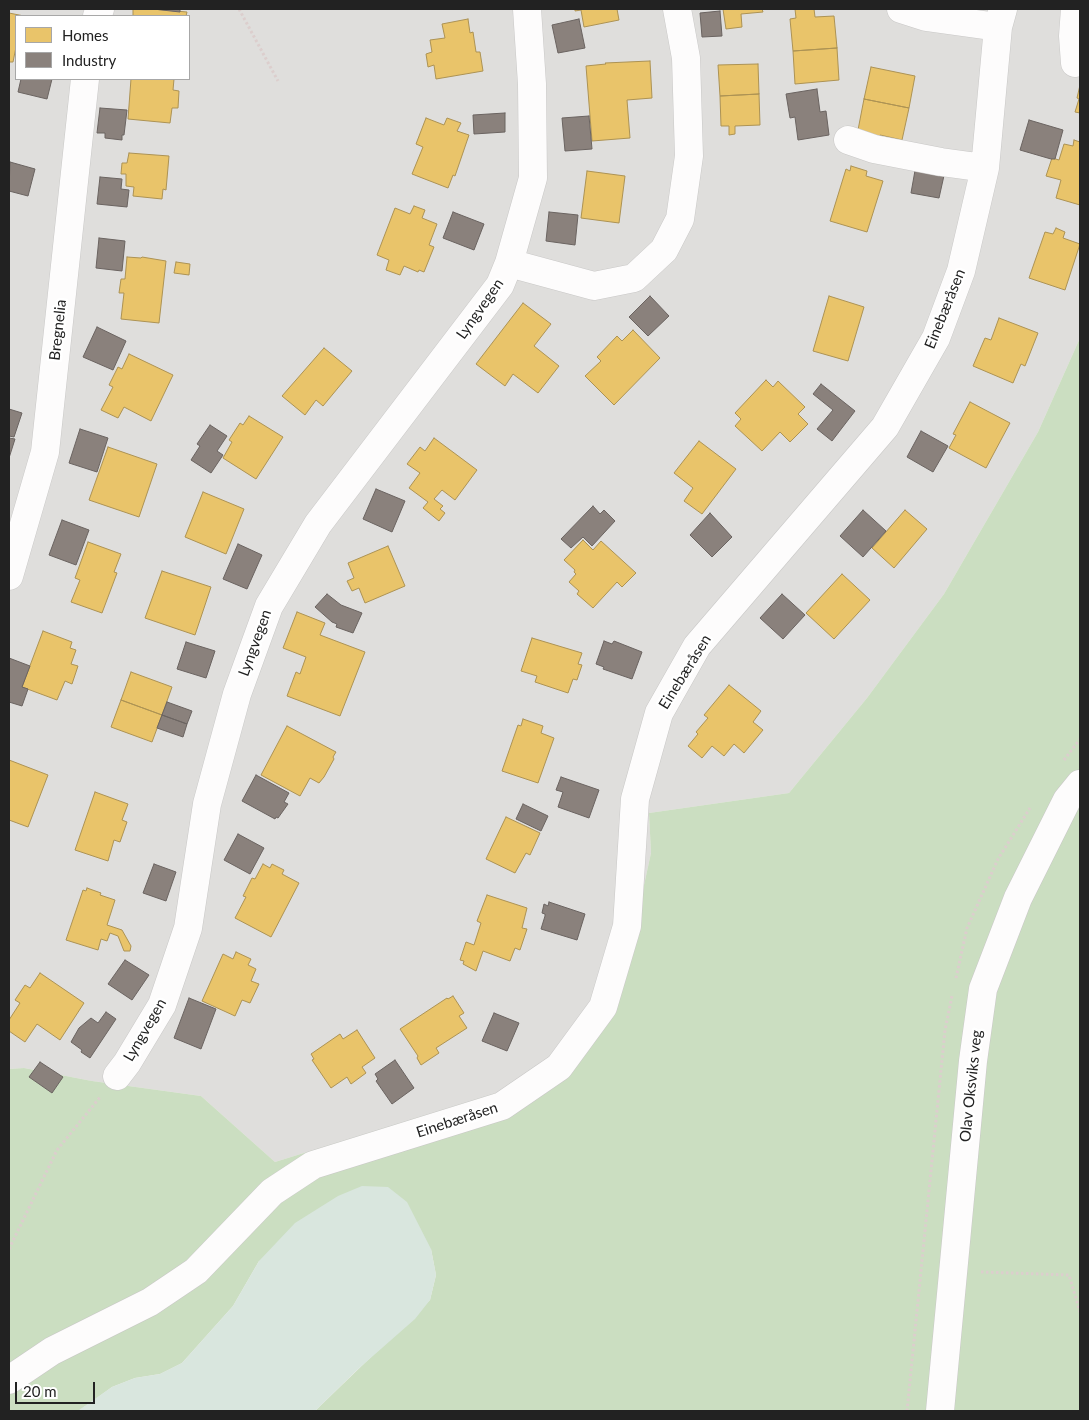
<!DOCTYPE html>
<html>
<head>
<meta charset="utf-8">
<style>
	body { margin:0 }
	#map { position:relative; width:1089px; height:1420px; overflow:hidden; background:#f0eeeb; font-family:Lato,sans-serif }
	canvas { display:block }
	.frame { position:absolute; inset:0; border:10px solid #222; pointer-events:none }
	.legend { position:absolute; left:15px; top:15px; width:175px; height:65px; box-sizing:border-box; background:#fff; border:1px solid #a7a7a7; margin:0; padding:6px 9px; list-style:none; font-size:15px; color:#222 }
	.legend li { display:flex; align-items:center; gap:10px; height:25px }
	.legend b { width:25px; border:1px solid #a7a7a7 }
	.scale { position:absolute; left:15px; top:1382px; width:80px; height:22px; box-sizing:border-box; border:2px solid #222; border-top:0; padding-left:6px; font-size:15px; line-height:18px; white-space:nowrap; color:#222; -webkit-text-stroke:4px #fff; paint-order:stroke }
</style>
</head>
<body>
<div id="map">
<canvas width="1089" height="1420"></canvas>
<div class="frame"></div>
<ul class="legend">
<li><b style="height:14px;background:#e9c46a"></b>Homes</li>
<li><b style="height:14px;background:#8a817c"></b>Industry</li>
</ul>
<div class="scale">20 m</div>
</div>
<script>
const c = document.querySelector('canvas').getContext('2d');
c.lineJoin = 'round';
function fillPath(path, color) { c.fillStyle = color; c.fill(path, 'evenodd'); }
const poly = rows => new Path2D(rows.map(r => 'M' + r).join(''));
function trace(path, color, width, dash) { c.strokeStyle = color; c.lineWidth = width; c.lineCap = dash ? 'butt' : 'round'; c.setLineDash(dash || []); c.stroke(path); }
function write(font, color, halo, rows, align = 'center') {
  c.font = font + ' Lato,sans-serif'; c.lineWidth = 5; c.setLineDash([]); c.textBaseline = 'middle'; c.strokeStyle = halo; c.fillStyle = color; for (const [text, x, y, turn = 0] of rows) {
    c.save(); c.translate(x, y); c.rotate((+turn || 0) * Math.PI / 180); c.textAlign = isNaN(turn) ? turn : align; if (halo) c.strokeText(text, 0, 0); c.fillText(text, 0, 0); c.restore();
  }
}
fillPath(poly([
	[9,9,1080,9,1080,338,1038,432,944,594,867,698,789,793,649,813,651,853,639,908,617,990,551,1076,275,1162,201,1096,92,1081,24,1068,9,1069],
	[16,16,189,16,189,79,16,79]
]), '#dfdedc');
fillPath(poly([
	[1080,338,1080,1411,315,1411,430,1300,436,1275,431,1249,259,1261,233,1306,182,1363,160,1374,135,1378,112,1387,79,1411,9,1411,9,1069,24,1068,92,1081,201,1096,275,1162,551,1076,617,990,639,908,651,853,649,813,789,793,867,698,944,594,1038,432]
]), '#cbdec1');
fillPath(poly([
	[362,1186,388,1187,407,1202,431,1249,436,1275,430,1300,415,1319,357,1370,315,1411,79,1410,112,1387,135,1378,160,1374,182,1363,233,1306,259,1261,295,1223,338,1196]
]), '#d9e6de');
const homes = poly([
	[133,9,153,9,187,12,186,16,133,16,133,9],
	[575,9,617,9,619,20,584,27,581,10,575,11,575,9],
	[723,9,762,9,763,12,741,14,742,27,726,29,723,9],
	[795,9,814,9,815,17,834,16,837,48,793,51,790,19,796,18,795,9],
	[9,13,24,16,16,16,16,47,13,62,9,62,9,13],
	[468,19,470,33,473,32,476,52,480,52,483,71,436,79,434,65,428,67,426,54,432,52,430,40,445,38,442,24,468,19],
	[837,48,839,80,795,84,793,51,837,48],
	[650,61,652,98,627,100,630,138,592,141,586,66,606,64,605,63,650,61],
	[758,64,759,94,720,96,718,65,758,64],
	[871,67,915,76,909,108,864,99,871,67],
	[131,79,174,79,173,90,179,91,178,108,172,108,170,123,128,119,131,79],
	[1080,85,1080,113,1075,112,1079,99,1077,98,1080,85],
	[759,94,760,125,735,126,735,134,729,135,729,126,721,126,720,96,759,94],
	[864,99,909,108,902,140,880,135,879,140,858,130,864,99],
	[426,118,444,125,447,118,461,123,457,131,469,135,455,176,453,175,448,188,412,174,423,147,416,144,426,118],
	[1074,140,1080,142,1080,205,1056,198,1061,180,1046,176,1052,158,1059,160,1064,144,1073,146,1074,140],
	[129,153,169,156,166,190,163,189,162,199,133,196,134,187,126,186,126,174,121,174,122,163,127,163,129,153],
	[851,166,867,171,866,176,883,181,867,232,830,221,846,169,850,171,851,166],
	[587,171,625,176,619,223,581,218,587,171],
	[414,206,425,210,422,218,437,224,429,245,434,247,424,272,419,270,418,272,404,266,400,275,386,270,389,260,377,255,395,208,410,214,414,206],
	[1056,228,1065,232,1063,238,1080,244,1065,290,1029,278,1045,232,1053,234,1056,228],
	[127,257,141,258,142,257,166,261,159,323,121,319,124,293,119,293,121,279,125,279,127,257],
	[176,262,190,264,189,275,174,273,176,262],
	[829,296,864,307,848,361,813,351,829,296],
	[523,303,551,324,534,346,559,366,538,393,513,374,505,386,476,364,523,303],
	[999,318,1038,333,1025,366,1021,364,1013,383,973,366,985,338,991,340,999,318],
	[633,330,660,358,614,405,585,376,601,361,597,357,617,336,622,341,633,330],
	[324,348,352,371,323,406,316,400,305,415,282,396,324,348],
	[129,354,173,375,151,421,124,407,118,418,101,410,113,387,109,385,118,367,122,369,129,354],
	[766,380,773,387,778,381,805,407,798,414,808,424,790,442,780,432,762,451,735,426,741,419,735,413,766,380],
	[970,402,1010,423,986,468,949,448,956,435,953,434,970,402],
	[249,416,283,437,256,479,223,458,232,442,229,440,240,423,243,425,249,416],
	[434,438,477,470,455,500,442,490,434,499,443,506,440,509,445,513,439,521,423,508,428,502,409,488,420,473,407,464,420,447,425,451,434,438],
	[699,441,736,469,702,514,684,501,693,488,674,473,699,441],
	[108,447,157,464,139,517,89,500,108,447],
	[203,492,244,509,226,554,185,537,203,492],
	[905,510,927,529,894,568,872,548,905,510],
	[583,540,593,550,601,541,636,573,622,587,617,582,593,608,577,594,579,591,569,582,576,574,574,572,575,570,564,560,583,540],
	[88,542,121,554,114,572,117,573,102,613,71,602,80,580,75,578,88,542],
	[388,546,405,586,365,603,359,588,352,591,347,581,354,578,348,563,388,546],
	[162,571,211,587,195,635,145,618,162,571],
	[842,574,870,600,834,639,806,613,842,574],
	[297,612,325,623,320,635,365,652,340,716,287,696,296,672,300,674,306,657,283,648,297,612],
	[43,631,72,642,70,648,76,650,71,664,78,666,72,684,65,681,57,700,22,687,43,631],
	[532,638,582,653,578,664,582,665,577,680,573,679,568,693,535,682,537,676,521,671,532,638],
	[131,672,172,687,162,715,121,700,131,672],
	[729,685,761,711,753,722,763,730,744,753,734,744,724,756,712,746,702,758,688,746,698,734,696,732,708,718,704,715,729,685],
	[121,700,162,715,152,742,111,727,121,700],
	[523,719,543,726,541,733,554,738,538,783,502,771,518,725,521,726,523,719],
	[287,726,336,752,333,757,334,759,324,777,319,783,310,778,300,796,261,775,287,726],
	[9,760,48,775,28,827,9,820,9,760],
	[95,792,128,804,122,820,127,822,120,842,114,840,108,861,75,850,95,792],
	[506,817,540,833,530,855,526,853,515,873,486,859,506,817],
	[263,864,270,868,272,864,284,870,282,874,299,883,271,937,235,918,246,897,243,896,252,878,255,879,263,864],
	[87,888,101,893,100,895,115,900,107,925,122,930,131,946,130,951,124,951,118,936,110,933,107,941,101,939,98,950,66,940,83,890,86,891,87,888],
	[487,895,527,908,522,928,527,929,520,950,515,948,510,961,483,951,476,971,463,964,464,961,460,960,466,942,474,945,481,923,477,921,487,895],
	[236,952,251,959,248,965,256,969,251,981,259,984,250,1003,242,1000,235,1016,202,1001,223,954,233,959,236,952],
	[40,973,84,1003,60,1040,37,1024,25,1042,9,1031,9,1020,20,1003,15,1000,25,985,30,988,40,973],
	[453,996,464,1013,459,1016,467,1028,436,1048,439,1053,421,1065,417,1058,418,1056,400,1029,447,998,448,999,453,996],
	[357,1030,375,1058,362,1067,366,1073,351,1084,347,1077,331,1088,312,1060,314,1059,311,1054,340,1034,343,1039,357,1030]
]);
fillPath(homes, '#e9c46a');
trace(homes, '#ad9354', 1);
const industry = poly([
	[153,9,180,9,180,12,153,9],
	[720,11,722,36,702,37,700,13,720,11],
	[579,19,585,48,558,53,552,25,579,19],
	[21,79,52,79,47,99,18,92,21,79],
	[817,89,820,112,826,111,829,135,798,140,795,117,790,118,786,94,817,89],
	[100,108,127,110,124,135,122,135,122,140,105,138,105,133,97,133,100,108],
	[505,113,505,132,474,134,473,115,505,113],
	[589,116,592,149,565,151,562,118,589,116],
	[1029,120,1063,130,1055,159,1051,159,1020,150,1029,120],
	[10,162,35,169,28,196,9,191,10,162],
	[916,165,945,171,939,198,911,193,916,165],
	[100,177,122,179,121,189,129,190,127,207,97,204,100,177],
	[453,212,484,224,474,250,443,238,453,212],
	[549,212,578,215,575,245,546,241,549,212],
	[99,238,125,241,122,271,96,268,99,238],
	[650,296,669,316,648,336,629,317,650,296],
	[97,327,126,341,113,370,83,357,97,327],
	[821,384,855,411,832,441,817,429,833,410,813,394,821,384],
	[9,409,22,413,14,437,9,436,9,409],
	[210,425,227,436,217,451,223,455,211,473,191,460,200,446,197,444,210,425],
	[80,429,108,438,97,472,69,463,80,429],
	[921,431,948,446,933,472,907,457,921,431],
	[9,438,15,439,9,458,9,438],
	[376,489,405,501,392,532,363,519,376,489],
	[593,506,600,514,604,510,615,521,592,546,583,537,571,548,561,539,593,506],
	[863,510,886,531,863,557,840,536,863,510],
	[710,513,732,537,712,557,690,535,710,513],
	[62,520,89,530,76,565,49,555,62,520],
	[238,544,262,555,247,589,223,579,238,544],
	[327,594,341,605,362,613,353,633,336,627,337,624,332,622,315,607,327,594],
	[782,594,805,615,783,639,760,618,782,594],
	[604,641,612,644,614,641,642,652,632,679,603,669,604,667,596,664,604,641],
	[186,642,215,651,206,678,177,669,186,642],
	[9,658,30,666,22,687,28,689,22,706,9,702,9,658],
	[167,702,192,711,187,724,162,715,167,702],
	[162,715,187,724,183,737,157,728,162,715],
	[256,775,289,793,284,802,288,804,278,818,276,817,275,819,242,801,256,775],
	[561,777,599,790,589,818,558,807,563,792,556,790,561,777],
	[523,804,548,816,541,831,516,819,523,804],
	[238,834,264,848,250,874,224,860,238,834],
	[154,864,176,872,166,901,143,893,154,864],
	[549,902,585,914,577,940,541,929,545,916,545,914,542,913,544,904,548,906,549,902],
	[125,960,149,975,132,1000,108,984,125,960],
	[189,998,216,1009,201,1049,174,1038,189,998],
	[106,1012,116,1019,90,1058,81,1052,82,1050,71,1042,79,1028,91,1018,98,1023,106,1012],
	[494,1013,519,1023,507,1051,482,1041,494,1013],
	[395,1060,414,1088,392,1104,376,1081,378,1079,375,1074,395,1060],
	[40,1062,63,1077,52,1093,29,1077,40,1062]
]);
fillPath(industry, '#8a817c');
trace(industry, '#6b6461', 1);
const minor = poly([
	[527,9,532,84,533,178,509,263,594,286,634,278,664,250,680,219,689,156,686,58,677,9],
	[901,9,926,17,998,27],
	[1075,9,1073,36,1075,63],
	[97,16,100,9],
	[848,140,874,149,941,162,985,168],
	[9,576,45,452,85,79],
	[117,1076,127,1063,162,1005,188,928,207,804,237,694,269,606,318,524,500,285,509,263],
	[9,1380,52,1351,150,1302,196,1271,272,1192,313,1165,502,1106,559,1067,603,1007,627,926,635,799,659,713,697,646,885,427,936,338,961,271,985,168,998,27,1003,9],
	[940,1411,973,1061,983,989,1018,898,1067,800,1080,784]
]);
trace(minor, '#c9c8c7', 29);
trace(poly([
	[239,9,278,81],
	[1064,760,1080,739],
	[956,978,967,928,998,859,1030,808],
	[9,1249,57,1150,101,1096],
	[981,1272,1069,1275,1080,1312],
	[907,1411,945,1030,952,996]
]), '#dccecd', 3, [2.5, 2.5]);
trace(minor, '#fdfcfc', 28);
write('15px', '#222', '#fff', [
	["Lyngvegen",480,309,-55],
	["Einebæråsen",945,309,-68],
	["Bregnelia",58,330,-84],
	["Lyngvegen",255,643,-70],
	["Einebæråsen",685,672,-58],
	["Lyngvegen",145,1030,-60],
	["Olav Oksviks veg",971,1086,-84],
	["Einebæråsen",457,1120,-18]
]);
</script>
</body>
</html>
